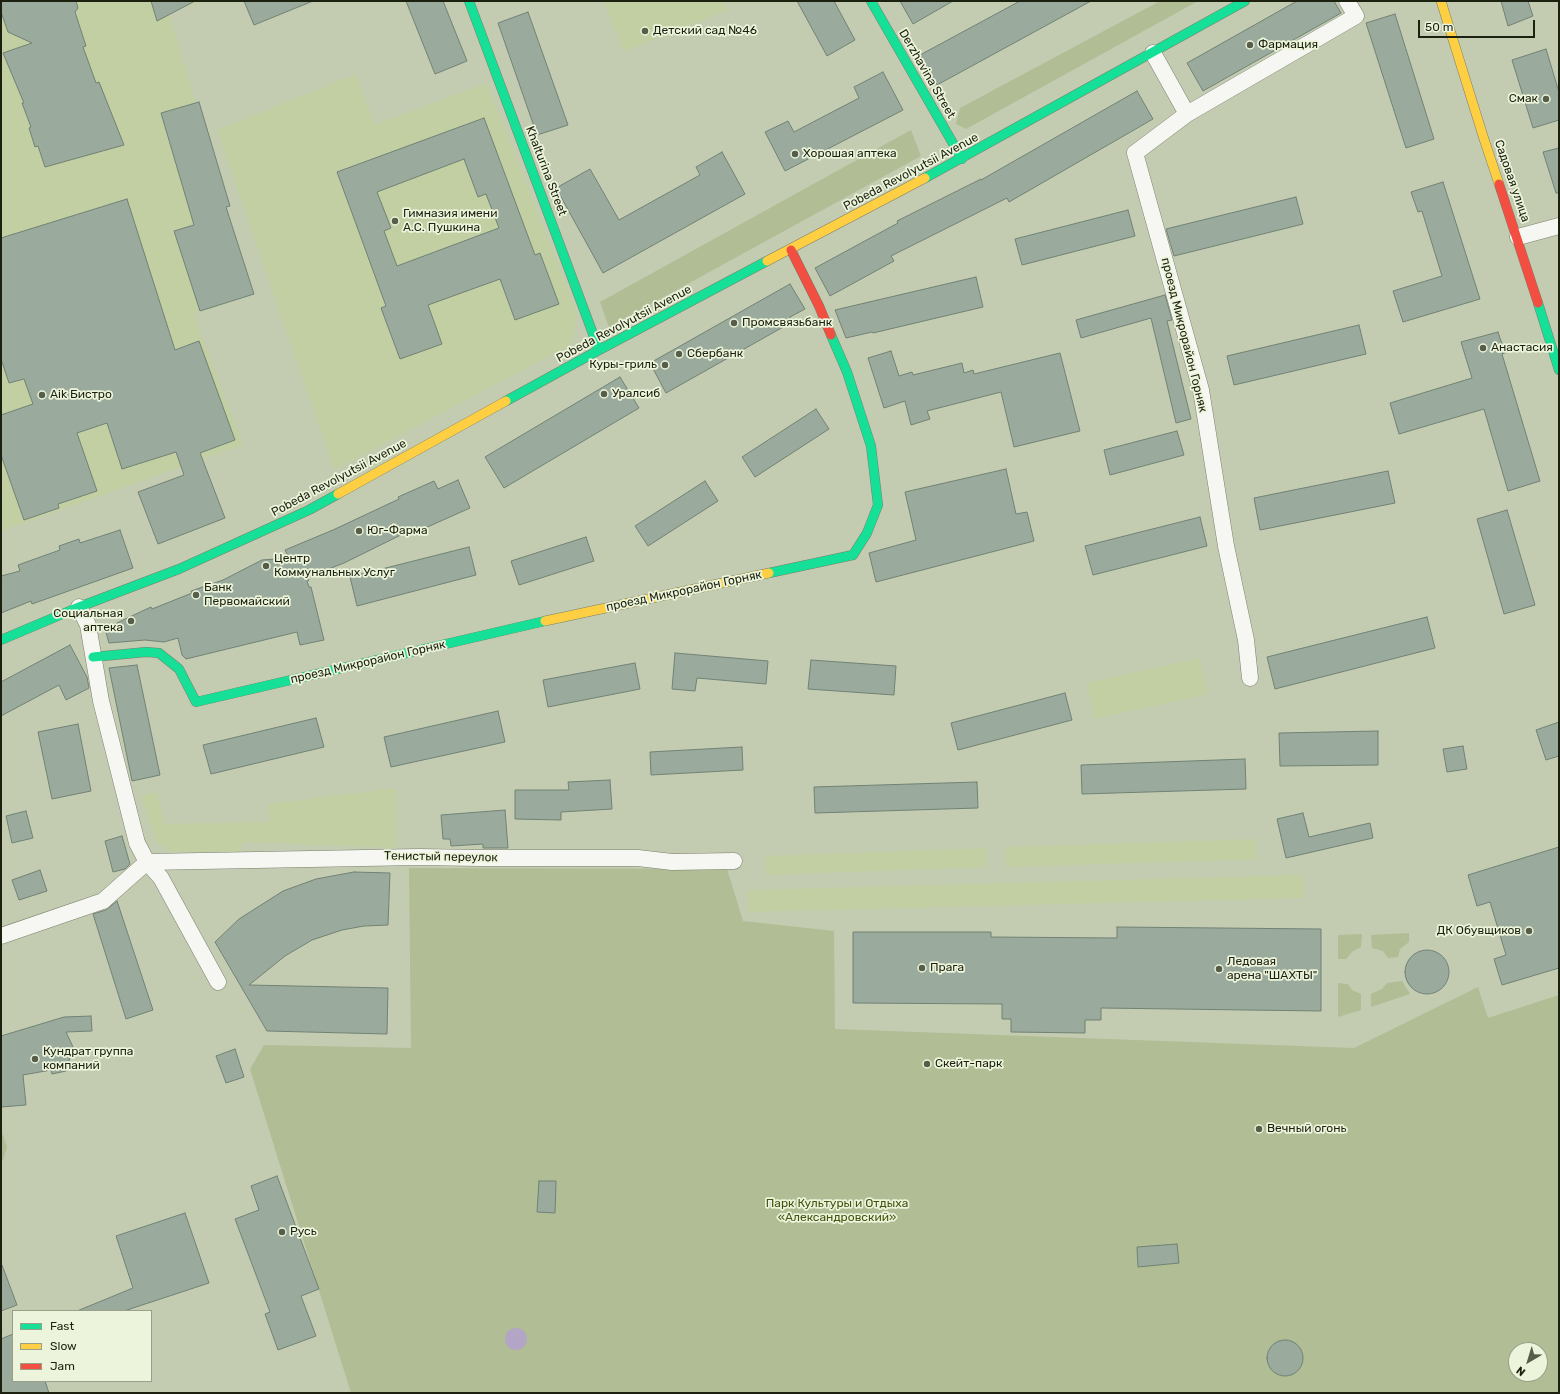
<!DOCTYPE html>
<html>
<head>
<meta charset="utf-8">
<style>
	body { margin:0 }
	#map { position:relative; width:1560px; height:1394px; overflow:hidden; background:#c3ccb1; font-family:Rubik,sans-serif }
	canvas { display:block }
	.frame { position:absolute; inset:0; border:2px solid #1c210f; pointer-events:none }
	.legend { position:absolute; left:12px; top:1310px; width:140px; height:72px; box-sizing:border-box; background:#ecf4db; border:1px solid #99a089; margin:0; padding:5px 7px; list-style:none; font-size:12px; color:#1c210f }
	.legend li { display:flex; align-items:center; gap:8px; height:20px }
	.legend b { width:20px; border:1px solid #99a089 }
	.north { position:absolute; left:1508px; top:1342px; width:40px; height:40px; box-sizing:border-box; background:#ecf4db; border:1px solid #99a089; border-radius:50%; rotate:218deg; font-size:11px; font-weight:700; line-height:16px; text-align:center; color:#1c210f }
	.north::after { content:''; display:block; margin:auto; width:14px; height:18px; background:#565d48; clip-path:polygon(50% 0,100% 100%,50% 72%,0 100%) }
	.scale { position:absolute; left:1418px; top:20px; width:117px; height:18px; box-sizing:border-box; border:2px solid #1c210f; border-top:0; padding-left:5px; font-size:12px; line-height:14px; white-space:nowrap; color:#1c210f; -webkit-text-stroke:3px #ecf4db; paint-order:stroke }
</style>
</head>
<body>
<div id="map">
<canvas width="1560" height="1394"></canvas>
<div class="frame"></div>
<ul class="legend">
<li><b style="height:5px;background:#16e098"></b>Fast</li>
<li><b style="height:5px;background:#ffcf43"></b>Slow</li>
<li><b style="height:5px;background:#f24e42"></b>Jam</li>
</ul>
<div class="north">N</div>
<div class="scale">50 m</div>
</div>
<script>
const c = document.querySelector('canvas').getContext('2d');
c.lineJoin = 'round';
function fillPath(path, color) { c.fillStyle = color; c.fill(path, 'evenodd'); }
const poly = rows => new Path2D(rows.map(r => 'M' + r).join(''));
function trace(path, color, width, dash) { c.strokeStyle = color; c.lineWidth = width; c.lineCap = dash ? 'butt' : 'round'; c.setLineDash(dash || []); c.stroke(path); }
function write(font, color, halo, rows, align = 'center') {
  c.font = font + ' Rubik,sans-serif'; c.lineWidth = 3.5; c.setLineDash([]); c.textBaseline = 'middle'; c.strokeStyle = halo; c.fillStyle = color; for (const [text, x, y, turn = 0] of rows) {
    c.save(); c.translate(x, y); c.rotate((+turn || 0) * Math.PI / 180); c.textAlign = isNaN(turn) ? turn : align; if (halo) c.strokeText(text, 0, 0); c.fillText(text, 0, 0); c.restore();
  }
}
fillPath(poly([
	[1,1,205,1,169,12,228,214,254,294,200,311,194,316,243,445,1,531],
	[603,1,724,1,728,10,624,52],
	[356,74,375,125,487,83,577,313,572,344,334,470,217,130],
	[1200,658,1208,694,1095,719,1087,683],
	[396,788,397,848,243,842,240,851,171,852,155,841,141,795,157,792,164,824,270,822,268,804],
	[1256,839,1257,859,1006,867,1005,847],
	[985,848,986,867,766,875,765,856],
	[1303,875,1303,898,748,912,748,890]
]), '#c1cfa3');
fillPath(poly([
	[1160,1,1198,1,966,129,956,124,960,108],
	[911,130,921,156,609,327,600,302],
	[409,868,727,869,743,921,834,931,835,1029,1354,1048,1478,987,1488,1018,1559,995,1559,1393,351,1393,250,1069,264,1045,411,1048],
	[1516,1350,1540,1350,1540,1374,1516,1374],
	[1409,933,1409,942,1400,949,1398,957,1388,958,1383,951,1372,948,1371,935],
	[1362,934,1361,947,1353,951,1346,959,1338,959,1338,935],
	[1402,981,1410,994,1371,1007,1371,994,1382,989,1387,983],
	[1338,983,1348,984,1352,990,1361,994,1361,1010,1338,1017],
	[1,1134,3,1135,7,1147,3,1160,1,1162]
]), '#b0bd95');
fillPath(poly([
	'505 1339a11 11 0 1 1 22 0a11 11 0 1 1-22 0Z'
]), '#b2a5c5');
const building = poly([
	[1,1,76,1,78,8,75,12,86,46,83,47,96,83,99,82,124,145,45,167,38,146,35,147,29,128,31,127,22,103,24,103,3,53,32,43,8,32,1,12,1,1],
	[151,1,195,1,157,21,151,1],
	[244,1,313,1,254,25,244,1],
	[406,1,443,1,467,61,435,74,406,1],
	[797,1,834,1,855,40,827,56,797,1],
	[900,1,953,1,913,24,900,1],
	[1020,1,1091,1,937,85,920,55,1020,1],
	[1297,1,1334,1,1341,13,1203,91,1187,63,1297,1],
	[1501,1,1528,1,1533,16,1508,26,1501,1],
	[528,12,568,125,537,135,498,23,528,12],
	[1395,14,1434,139,1406,148,1366,23,1395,14],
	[1546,49,1559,92,1559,120,1533,128,1512,60,1546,49],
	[883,72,903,110,785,171,765,132,788,121,794,132,859,98,854,87,883,72],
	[1137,91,1153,119,1009,202,1007,198,891,256,894,261,830,296,815,268,898,223,897,221,981,179,981,180,1137,91],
	[199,102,230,206,226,207,254,294,200,311,174,231,194,225,161,113,199,102],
	[484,118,535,255,540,253,559,304,515,320,500,279,428,305,442,344,400,359,381,308,386,306,337,172,484,118],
	[464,159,478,197,486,194,499,228,397,266,384,231,391,228,377,192,464,159],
	[1559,148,1559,193,1556,193,1543,152,1559,148],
	[722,152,745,194,603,273,556,188,590,169,619,220,700,175,696,167,722,152],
	[1443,182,1480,299,1403,322,1393,291,1442,276,1422,211,1418,212,1411,192,1443,182],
	[1296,197,1303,224,1174,256,1166,229,1296,197],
	[127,199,175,350,199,341,235,440,200,453,225,518,158,544,138,492,184,475,176,452,122,469,107,423,77,433,97,491,58,504,59,508,24,520,1,455,1,415,33,404,24,379,9,383,1,359,1,238,127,199],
	[1128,210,1135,236,1022,265,1015,239,1128,210],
	[976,277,983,307,873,333,872,332,846,338,835,310,976,277],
	[790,284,805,309,790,317,792,322,666,393,650,363,790,284],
	[1165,295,1172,320,1167,321,1191,419,1176,423,1151,318,1081,338,1076,320,1165,295],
	[1359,325,1366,354,1234,385,1227,356,1359,325],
	[1498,332,1505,353,1502,354,1540,481,1508,491,1484,409,1399,434,1390,403,1472,378,1461,342,1498,332],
	[891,351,899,376,912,372,913,375,962,363,964,373,973,370,974,374,1060,353,1080,431,1014,447,1001,392,927,411,930,419,911,425,905,401,884,408,868,358,891,351],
	[620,377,639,408,504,488,485,457,620,377],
	[816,409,829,429,755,477,742,457,816,409],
	[1177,431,1184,455,1110,475,1104,450,1177,431],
	[1006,469,1016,514,1027,512,1034,541,876,582,869,553,916,540,905,492,1006,469],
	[1388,471,1395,503,1260,530,1254,498,1388,471],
	[458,480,470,508,414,533,413,529,344,563,308,577,309,580,307,581,309,587,311,587,324,640,300,645,297,632,186,659,182,655,178,638,164,642,145,640,109,643,105,629,121,621,151,607,152,609,192,593,191,591,223,580,262,560,289,558,285,550,333,530,399,499,398,497,434,481,438,489,458,480],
	[705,481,718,501,648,546,635,526,705,481],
	[1507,510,1535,605,1504,614,1477,519,1507,510],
	[1200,517,1207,546,1093,575,1085,546,1200,517],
	[120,530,133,568,32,604,31,601,1,613,1,576,20,571,18,565,60,550,59,546,79,539,80,543,120,530],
	[586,537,594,561,519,585,511,561,586,537],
	[469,547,476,575,357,606,350,577,469,547],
	[1427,617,1435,648,1275,689,1267,657,1427,617],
	[70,645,87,677,89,688,66,700,59,685,1,716,1,682,70,645],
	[675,653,768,661,766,684,697,678,695,691,672,689,675,653],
	[811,660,896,666,894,695,808,689,811,660],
	[635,663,640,689,548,707,543,680,635,663],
	[137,665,160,775,132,781,109,668,137,665],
	[1065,693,1072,720,958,750,951,723,1065,693],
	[498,711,505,742,391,767,384,737,498,711],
	[316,718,324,747,211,774,203,745,316,718],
	[1559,722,1559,756,1546,760,1536,730,1559,722],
	[78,724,91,791,52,799,38,732,78,724],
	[1378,731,1378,765,1280,766,1279,733,1378,731],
	[1463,746,1467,769,1447,772,1443,749,1463,746],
	[742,747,743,770,651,775,650,752,742,747],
	[1245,759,1246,789,1082,794,1081,765,1245,759],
	[610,780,612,809,561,812,561,820,515,819,515,790,569,790,568,782,610,780],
	[977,782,978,808,815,813,814,787,977,782],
	[505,810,508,848,483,848,483,844,451,846,450,839,443,839,441,815,505,810],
	[26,811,33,838,12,843,6,816,26,811],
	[1303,813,1309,837,1370,823,1373,838,1286,858,1277,819,1303,813],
	[122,836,130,864,125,869,113,872,105,841,122,836],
	[1559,847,1559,968,1502,985,1494,959,1506,955,1490,902,1477,906,1468,875,1559,847],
	[40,870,47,891,19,900,12,880,40,870],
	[354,872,390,873,388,925,364,926,342,930,312,940,285,956,249,985,388,988,387,1034,267,1031,215,942,239,919,283,891,316,879,354,872],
	[117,901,153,1010,126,1019,93,914,106,910,117,901],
	[1117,927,1321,929,1321,1011,1101,1008,1101,1020,1085,1020,1085,1033,1011,1032,1011,1019,1002,1019,1002,1004,853,1003,853,932,991,932,991,937,1117,938,1117,927],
	'1405 972a22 22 0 1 1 44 0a22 22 0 1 1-44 0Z',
	[91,1016,92,1031,66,1032,73,1047,66,1071,52,1074,51,1070,23,1075,26,1105,1,1107,1,1036,64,1017,91,1016],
	[235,1049,244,1077,226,1083,216,1056,235,1049],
	[277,1176,319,1289,301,1296,316,1336,278,1350,265,1314,270,1312,235,1219,259,1210,251,1186,277,1176],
	[539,1181,556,1181,555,1213,537,1212,539,1181],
	[185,1213,209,1283,124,1311,77,1311,133,1288,116,1236,185,1213],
	[1177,1244,1179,1263,1138,1267,1137,1247,1177,1244],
	[1,1265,2,1265,17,1305,1,1311,1,1265],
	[13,1334,13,1381,45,1381,49,1393,1,1393,1,1339,13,1334],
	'1267 1358a18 18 0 1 1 36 0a18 18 0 1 1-36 0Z'
]);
fillPath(building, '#9aaa9c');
trace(building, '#718274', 1);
const street = poly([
	[1153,53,1187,114],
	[1518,237,1559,226],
	[79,607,88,625,101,701,137,843,147,862,161,878,218,982],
	[1250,678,1246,640,1226,546,1201,390,1135,153,1187,114,1356,16,1347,1],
	[1,936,103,901,147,862,419,857,478,858,638,858,672,862,734,861]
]);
const fast = poly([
	[469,1,599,350],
	[871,1,962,159],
	[925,178,1245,1],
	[1538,303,1559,370],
	[506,401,599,350,767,261],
	[769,573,853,555,867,533,878,505,871,446,847,372,831,335],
	[1,640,79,607,179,569,309,510,338,494],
	[93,657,146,652,159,653,179,669,196,702,545,621]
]);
const slow = poly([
	[1441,1,1483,136,1499,184],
	[767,261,925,178],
	[338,494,506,401],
	[545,621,769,573]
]);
const jam = poly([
	[1499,184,1538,303],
	[791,250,819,306,831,335]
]);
trace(street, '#79806b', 17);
trace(fast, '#79806b', 10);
trace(slow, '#79806b', 10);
trace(jam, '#79806b', 10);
trace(street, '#f6f7f3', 16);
trace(fast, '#16e098', 9);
trace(slow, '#ffcf43', 9);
trace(jam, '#f24e42', 9);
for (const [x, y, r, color] of [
	[645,31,4,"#565d48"],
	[1250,45,4,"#565d48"],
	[1546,99,4,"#565d48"],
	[795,154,4,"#565d48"],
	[395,221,4,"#565d48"],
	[734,323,4,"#565d48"],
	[1483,348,4,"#565d48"],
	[679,354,4,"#565d48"],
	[665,365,4,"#565d48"],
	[604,394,4,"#565d48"],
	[42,395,4,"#565d48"],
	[359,531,4,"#565d48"],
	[266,566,4,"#565d48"],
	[196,595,4,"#565d48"],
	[131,621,4,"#565d48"],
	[1529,931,4,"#565d48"],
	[922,968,4,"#565d48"],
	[1219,969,4,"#565d48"],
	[35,1059,4,"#565d48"],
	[927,1064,4,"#565d48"],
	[1259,1129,4,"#565d48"],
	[282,1232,4,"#565d48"]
]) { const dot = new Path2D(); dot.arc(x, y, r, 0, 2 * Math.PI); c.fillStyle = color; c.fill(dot); trace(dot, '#ecf4db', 1.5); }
write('12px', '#1c210f', '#ecf4db', [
	["Детский сад №46",653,31],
	["Фармация",1258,45],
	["Смак",1538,99,"right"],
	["Хорошая аптека",803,154],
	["Гимназия имени",403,214],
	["А.С. Пушкина",403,228],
	["Промсвязьбанк",742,323],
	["Анастасия",1491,348],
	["Сбербанк",687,354],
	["Куры-гриль",657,365,"right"],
	["Уралсиб",612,394],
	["Aik Бистро",50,395],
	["Юг-Фарма",367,531],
	["Центр",274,559],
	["Коммунальных Услуг",274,573],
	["Банк",204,588],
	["Первомайский",204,602],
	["Социальная",123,614,"right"],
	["аптека",123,628,"right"],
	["ДК Обувщиков",1521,931,"right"],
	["Ледовая",1227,962],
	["арена \"ШАХТЫ\"",1227,976],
	["Прага",930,968],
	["Кундрат группа",43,1052],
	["компаний",43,1066],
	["Скейт-парк",935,1064],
	["Вечный огонь",1267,1129],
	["Русь",290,1232]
], 'left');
write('12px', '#1c210f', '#ecf4db', [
	["Derzhavina Street",927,74,60],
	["Khalturina Street",546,171,69],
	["Pobeda Revolyutsii Avenue",911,172,-28],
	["Садовая улица",1512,181,71],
	["Pobeda Revolyutsii Avenue",624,324,-28],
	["проезд Микрорайон Горняк",1184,335,76],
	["Pobeda Revolyutsii Avenue",339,478,-28],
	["проезд Микрорайон Горняк",684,591,-12],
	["проезд Микрорайон Горняк",368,662,-13],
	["Тенистый переулок",441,857,1]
]);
write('12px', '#43530e', '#ecf4db', [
	["Парк Культуры и Отдыха",837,1204],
	["«Александровский»",837,1218]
]);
</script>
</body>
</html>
